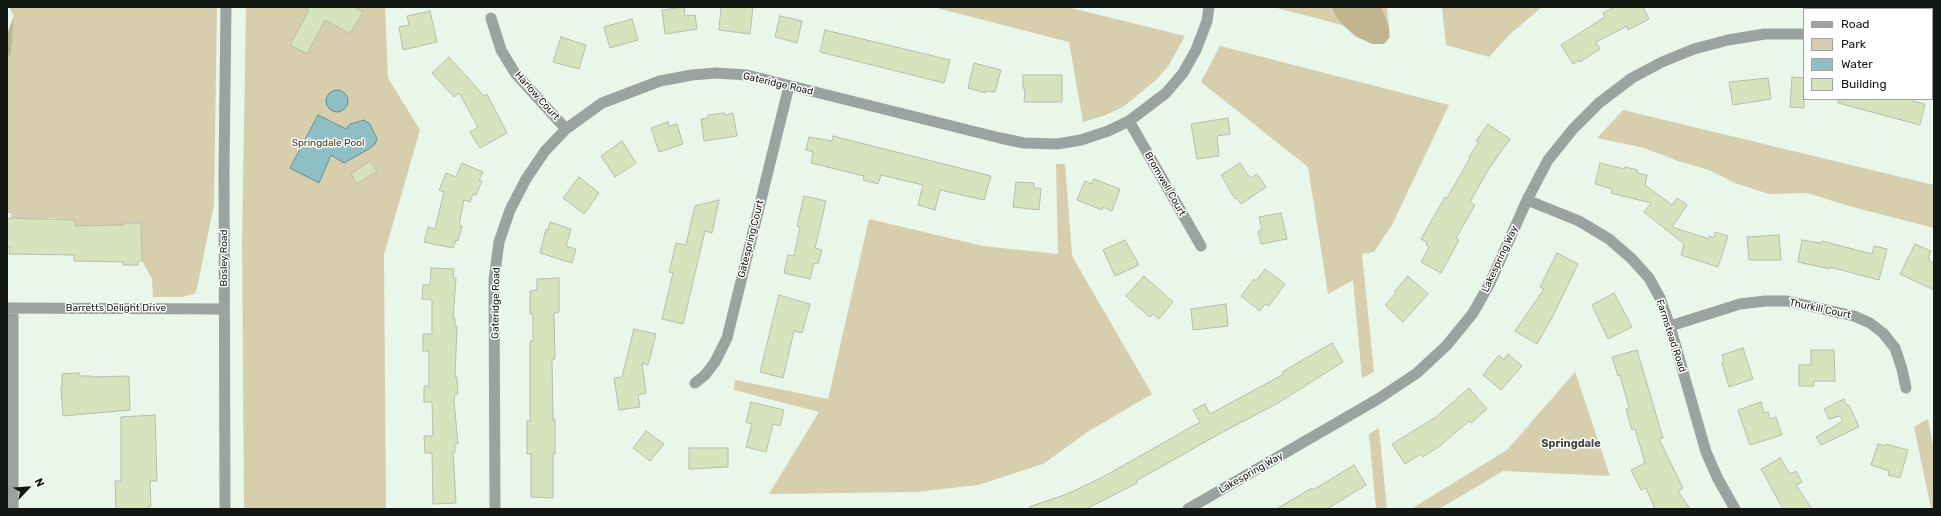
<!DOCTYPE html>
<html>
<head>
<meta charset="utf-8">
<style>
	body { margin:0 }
	#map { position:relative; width:1941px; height:516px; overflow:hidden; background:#e9f6ea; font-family:Rubik,sans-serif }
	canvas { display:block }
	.frame { position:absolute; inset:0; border:8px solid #141814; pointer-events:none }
	.legend { position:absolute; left:1803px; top:8px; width:130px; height:92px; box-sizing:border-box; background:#fff; border:1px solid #a1a3a1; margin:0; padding:5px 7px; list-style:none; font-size:12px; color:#141814 }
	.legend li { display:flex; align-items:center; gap:8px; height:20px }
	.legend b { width:20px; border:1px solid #a1a3a1 }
	.north { position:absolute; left:8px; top:468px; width:40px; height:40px; -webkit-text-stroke:3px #fff; paint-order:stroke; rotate:65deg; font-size:11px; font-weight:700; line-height:16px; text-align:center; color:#141814 }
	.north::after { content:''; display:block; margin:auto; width:14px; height:18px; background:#141814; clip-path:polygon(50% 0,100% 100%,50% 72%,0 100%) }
</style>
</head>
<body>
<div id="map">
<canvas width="1941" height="516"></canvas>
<div class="frame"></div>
<ul class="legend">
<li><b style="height:5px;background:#9ba3a0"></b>Road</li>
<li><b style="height:11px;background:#d7ceae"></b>Park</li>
<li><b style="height:11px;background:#8dbfc4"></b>Water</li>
<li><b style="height:11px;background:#d7e3bc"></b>Building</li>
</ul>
<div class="north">N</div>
</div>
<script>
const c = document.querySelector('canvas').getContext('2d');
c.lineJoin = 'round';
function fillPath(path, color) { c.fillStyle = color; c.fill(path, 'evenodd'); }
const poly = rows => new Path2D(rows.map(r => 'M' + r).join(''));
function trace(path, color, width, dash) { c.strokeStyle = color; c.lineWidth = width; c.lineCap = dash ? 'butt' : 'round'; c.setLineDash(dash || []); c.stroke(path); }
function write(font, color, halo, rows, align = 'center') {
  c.font = font + ' Rubik,sans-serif'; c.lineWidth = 3; c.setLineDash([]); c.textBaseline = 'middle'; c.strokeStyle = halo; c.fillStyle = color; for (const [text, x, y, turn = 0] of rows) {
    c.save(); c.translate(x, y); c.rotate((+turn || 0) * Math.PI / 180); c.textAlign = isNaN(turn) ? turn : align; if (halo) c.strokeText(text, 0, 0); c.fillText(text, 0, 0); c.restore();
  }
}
fillPath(poly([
	[9,7,217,7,214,205,197,288,194,294,182,297,153,297,152,279,142,261,141,223,123,223,123,227,100,227,100,225,75,227,74,220,49,218,36,220,36,218,29,218,11,220,11,213,7,213,7,58,11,54,14,16],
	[246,7,385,7,388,78,420,130,384,255,386,509,244,509,242,241],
	[933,7,1067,7,1185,36,1169,65,1156,80,1123,107,1103,116,1083,122,1069,42],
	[1273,7,1387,7,1390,38,1327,21],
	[1442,7,1542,7,1509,35,1489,57,1446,45],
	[1220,46,1449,105,1392,225,1374,252,1362,254,1374,372,1362,378,1353,280,1328,294,1308,167,1201,82],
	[1623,110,1934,185,1934,228,1849,206,1807,193,1769,194,1735,183,1709,170,1678,161,1644,148,1597,138],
	[1056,164,1065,164,1072,256,1152,394,1089,431,1043,464,978,485,915,492,769,494,819,412,734,390,735,380,828,399,869,219,983,246,1058,254],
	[1575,372,1610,476,1503,471,1439,509,1411,509,1507,450],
	[1928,419,1934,450,1934,509,1928,509,1931,508,1914,427],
	[1379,428,1387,509,1376,509,1369,434]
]), '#d7ceae');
fillPath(poly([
	[1332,7,1381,7,1389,27,1389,38,1384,44,1372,44,1355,36,1342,24,1334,13],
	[14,16,11,54,7,58,7,34]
]), '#c1b590');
const water = poly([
	'326 101a11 11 0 1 1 22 0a11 11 0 1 1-22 0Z',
	[318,115,346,129,350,124,364,120,370,124,377,139,375,144,369,149,344,163,331,155,319,183,290,168,318,115]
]);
fillPath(water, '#8dbfc4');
trace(water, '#698d8f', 1);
const building = poly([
	[302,7,354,7,363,12,350,34,325,20,307,54,290,45,309,10,302,7],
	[684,7,685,16,695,15,697,29,665,34,662,10,684,7],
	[721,7,753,7,750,34,719,30,721,7],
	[1614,7,1643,7,1649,19,1628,30,1627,26,1596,42,1600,49,1580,62,1579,60,1573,64,1561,45,1605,17,1603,13,1614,7],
	[430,11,437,42,403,50,399,27,409,25,407,16,430,11],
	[780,16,802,21,797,43,775,37,780,16],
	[632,19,638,40,610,48,604,27,632,19],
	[825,30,950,60,944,83,820,52,825,30],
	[561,37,586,45,579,69,553,62,561,37],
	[449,57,484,96,487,94,507,133,480,148,470,132,478,127,459,93,454,97,432,73,449,57],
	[974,63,1001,70,995,92,985,91,985,93,968,88,974,63],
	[1023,75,1062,75,1062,102,1024,102,1025,89,1023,88,1023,75],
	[1792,77,1804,78,1804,108,1790,107,1792,77],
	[1768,78,1771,99,1733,105,1729,82,1768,78],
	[1838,99,1914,99,1913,101,1925,104,1920,125,1838,103,1838,99],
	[724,113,725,115,733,113,737,136,704,141,701,119,708,118,708,115,724,113],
	[1228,118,1230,134,1217,136,1219,156,1197,159,1191,124,1228,118],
	[668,122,669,126,677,124,683,144,659,152,651,128,668,122],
	[1488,124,1510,139,1488,170,1470,202,1475,205,1456,238,1459,240,1441,273,1421,262,1429,247,1426,245,1427,242,1421,239,1445,197,1447,198,1470,158,1469,157,1479,142,1476,141,1488,124],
	[833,136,991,176,984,200,940,190,935,210,918,205,923,185,881,175,878,184,863,180,864,176,811,163,813,152,806,150,809,137,832,141,833,136],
	[622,141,636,163,615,177,601,156,622,141],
	[370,161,377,171,357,184,351,174,370,161],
	[462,163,483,172,479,180,482,181,476,195,473,194,470,202,464,200,459,225,462,226,458,241,456,240,453,248,424,242,428,227,435,229,444,192,439,190,446,173,456,177,462,163],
	[1240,163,1250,178,1257,174,1266,187,1241,204,1237,198,1235,199,1221,175,1240,163],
	[1600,163,1624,169,1625,167,1638,170,1637,173,1647,175,1645,185,1672,205,1677,198,1687,205,1672,227,1709,239,1709,236,1714,238,1715,232,1728,236,1718,267,1681,255,1684,244,1644,212,1651,203,1611,193,1612,189,1595,184,1600,163],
	[579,177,599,193,584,214,563,198,579,177],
	[1094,179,1120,189,1112,211,1103,207,1102,210,1077,200,1085,181,1092,184,1094,179],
	[1016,182,1034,183,1034,188,1041,188,1039,210,1013,207,1016,182],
	[804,196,826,201,815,248,822,250,818,264,814,263,810,279,784,273,788,255,794,256,800,227,797,226,804,196],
	[719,200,712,233,705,231,683,324,662,319,673,273,669,272,670,269,676,243,686,245,695,206,719,200],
	[1281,213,1287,239,1261,244,1258,231,1262,230,1259,217,1281,213],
	[7,218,75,220,75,226,123,225,123,223,141,223,142,261,138,261,138,265,123,265,123,262,74,261,74,255,9,254,10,247,7,247,7,218],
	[550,222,571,229,566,246,576,249,572,263,540,253,546,229,548,230,550,222],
	[1779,235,1781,260,1749,260,1747,237,1779,235],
	[1125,240,1139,265,1115,276,1103,250,1125,240],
	[1802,240,1821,243,1822,241,1872,254,1874,246,1887,249,1879,280,1830,267,1830,269,1798,262,1802,240],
	[1915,244,1931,251,1928,258,1930,259,1929,261,1934,263,1934,290,1900,274,1915,244],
	[1557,253,1578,264,1553,316,1537,344,1515,331,1544,289,1540,287,1557,253],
	[431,268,454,269,453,278,456,278,453,318,455,318,455,326,457,326,455,377,457,377,458,394,455,394,454,401,458,444,455,444,455,452,453,452,456,503,433,504,432,453,425,453,424,436,433,436,432,402,424,402,424,386,429,386,429,351,423,351,423,334,432,334,432,300,422,299,423,285,430,285,431,268],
	[1265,269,1285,284,1269,306,1265,304,1260,311,1241,296,1254,279,1256,281,1265,269],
	[1144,276,1173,302,1159,319,1153,314,1150,317,1126,296,1144,276],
	[1408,276,1428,294,1403,322,1385,305,1396,293,1394,292,1408,276],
	[559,278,559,312,554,313,555,359,552,359,553,420,555,420,555,454,553,454,553,498,531,497,531,454,527,454,527,421,530,421,530,341,533,341,533,314,530,314,530,291,537,290,537,279,559,278],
	[1614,293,1632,327,1608,339,1592,305,1614,293],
	[779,295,810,304,802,333,794,331,783,378,760,372,779,295],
	[1226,304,1228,326,1193,330,1191,309,1226,304],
	[634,329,656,334,648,365,642,363,646,393,638,395,640,407,619,410,614,378,622,377,634,329],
	[1332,343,1343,362,1278,403,1221,433,1136,481,1137,483,1086,509,1029,509,1029,507,1067,494,1101,478,1200,422,1193,410,1205,404,1210,414,1284,374,1282,372,1332,343],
	[1743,348,1753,379,1729,387,1722,363,1724,362,1722,355,1743,348],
	[1637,350,1663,438,1659,439,1683,488,1678,491,1690,509,1655,509,1646,488,1641,490,1631,470,1645,463,1635,429,1632,430,1626,409,1629,408,1620,375,1618,376,1612,357,1637,350],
	[1811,350,1834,350,1835,381,1814,381,1814,386,1799,386,1799,365,1811,365,1811,350],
	[1508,354,1522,366,1501,390,1483,375,1499,355,1504,360,1508,354],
	[79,373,79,376,91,376,91,377,129,376,130,410,63,416,61,387,62,387,62,374,79,373],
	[1469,388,1487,409,1471,423,1469,421,1441,445,1423,457,1421,454,1405,464,1392,444,1436,417,1469,388],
	[1844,399,1847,406,1849,405,1859,427,1821,445,1816,437,1843,421,1840,416,1829,419,1824,409,1844,399],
	[751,402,784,410,780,426,773,424,766,452,746,447,752,424,746,422,751,402],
	[1761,402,1764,413,1768,412,1770,419,1776,417,1782,435,1750,445,1738,410,1761,402],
	[155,415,157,481,150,481,151,506,149,506,149,509,116,509,115,481,121,481,121,417,155,415],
	[646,431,664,444,650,461,633,448,646,431],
	[1878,444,1885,446,1886,444,1908,450,1900,478,1888,475,1889,471,1871,465,1878,444],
	[689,448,728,448,728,467,689,469,689,448],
	[1780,458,1790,474,1796,471,1802,482,1796,485,1812,509,1783,509,1761,469,1780,458],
	[1354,465,1366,485,1327,509,1276,509,1312,488,1313,490,1354,465]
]);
fillPath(building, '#d7e3bc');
trace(building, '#b8bcae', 1);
trace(poly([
	[491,18,501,50,515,73,566,129],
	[1932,63,1934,63],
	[1129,121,1201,246],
	[1527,200,1579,221,1609,239,1632,259,1649,278,1660,298,1670,326,1706,452,1718,479,1735,509],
	[7,308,224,309],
	[13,308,13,509],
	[1670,326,1740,304,1765,301,1787,301,1854,316,1870,323,1883,333,1895,348,1902,369,1906,388],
	[695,383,705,375,715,362,727,338,789,86],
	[495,509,494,280,499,242,510,210,526,179,545,151,566,129,602,103,660,81,692,75,716,73,747,75,1000,138,1024,143,1057,144,1081,140,1108,131,1129,121,1166,93,1183,73,1196,50,1207,21,1209,7],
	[1188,509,1378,399,1417,373,1447,345,1473,313,1490,283,1527,200,1548,160,1573,129,1599,103,1632,78,1662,62,1694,49,1728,40,1765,34,1804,34]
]), '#9ba3a0', 11);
trace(poly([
	[225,509,224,170,226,7]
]), '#9ba3a0', 11);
write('10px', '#141814', '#fff', [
	["Gateridge Road",778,84,13],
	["Harlow Court",537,96,48],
	["Bromwell Court",1165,184,60],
	["Gatespring Court",751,239,-76],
	["Bosley Road",224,258,-90],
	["Lakespring Way",1500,259,-65],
	["Gateridge Road",496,303,-89],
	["Barretts Delight Drive",116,308],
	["Thurkill Court",1820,309,12],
	["Farmstead Road",1671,336,72],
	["Lakespring Way",1251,473,-30]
]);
write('10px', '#483b0a', '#fff', [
	["Springdale Pool",328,143]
]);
write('bold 11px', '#444e45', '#fff', [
	["Springdale",1571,444]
]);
</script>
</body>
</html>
